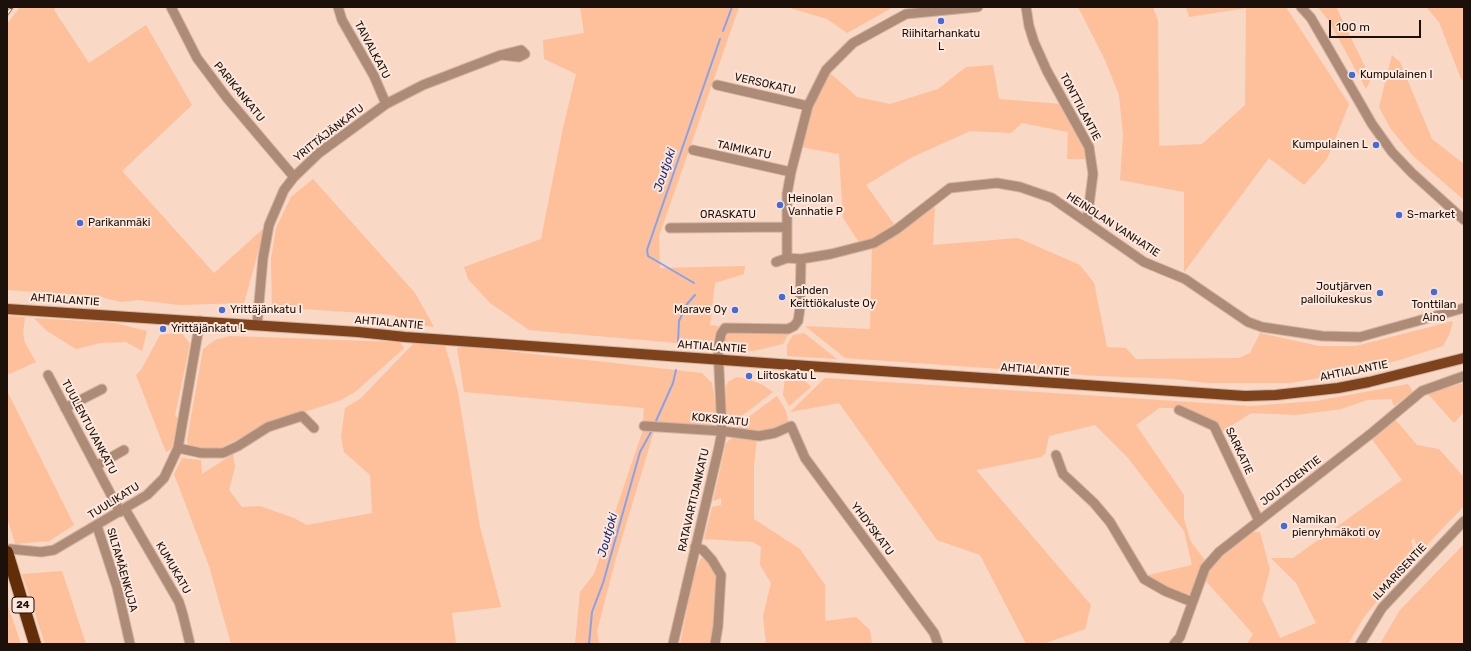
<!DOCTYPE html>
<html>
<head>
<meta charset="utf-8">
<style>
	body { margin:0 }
	#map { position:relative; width:1471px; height:651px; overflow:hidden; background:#f9d8c5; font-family:Rubik,sans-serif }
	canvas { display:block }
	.frame { position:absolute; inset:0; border:8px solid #1c110a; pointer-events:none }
	.scale { position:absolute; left:1329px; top:20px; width:92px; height:18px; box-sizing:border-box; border:2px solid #1c110a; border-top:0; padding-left:5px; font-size:12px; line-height:14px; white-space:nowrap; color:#1c110a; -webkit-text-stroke:3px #fde8dd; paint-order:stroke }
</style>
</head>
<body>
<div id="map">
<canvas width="1471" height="651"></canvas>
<div class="frame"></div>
<div class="scale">100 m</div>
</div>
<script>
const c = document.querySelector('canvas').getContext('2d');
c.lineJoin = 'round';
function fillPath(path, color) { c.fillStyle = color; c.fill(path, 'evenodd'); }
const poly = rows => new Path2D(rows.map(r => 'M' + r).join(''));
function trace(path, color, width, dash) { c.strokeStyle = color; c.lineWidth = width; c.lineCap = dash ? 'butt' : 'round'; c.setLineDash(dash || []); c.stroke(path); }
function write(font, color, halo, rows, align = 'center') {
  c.font = font + ' Rubik,sans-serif'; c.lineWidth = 4; c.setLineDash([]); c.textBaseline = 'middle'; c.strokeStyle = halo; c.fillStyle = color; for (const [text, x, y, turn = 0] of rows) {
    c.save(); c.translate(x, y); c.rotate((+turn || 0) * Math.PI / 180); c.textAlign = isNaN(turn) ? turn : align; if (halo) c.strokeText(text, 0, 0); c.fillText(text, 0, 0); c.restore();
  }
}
fillPath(poly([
	[20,7,56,7,54,10,89,63,146,25,192,105,122,171,214,273,265,227,244,303,180,305,138,300,121,302,97,296,7,290,7,24],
	[580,7,739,7,659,236,660,268,745,266,744,274,715,283,710,325,719,326,711,346,529,330,490,303,468,279,464,267,541,239,563,128,576,74,544,59,543,40,584,33],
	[787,7,893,7,847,33,827,19],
	[1078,7,1153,7,1158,21,1159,146,1202,144,1245,105,1246,8,1189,17,1186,7,1286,7,1349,104,1327,159,1304,185,1269,158,1184,272,1184,192,1120,180,1123,135,1119,95,1105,60],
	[1318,7,1336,7,1371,79,1366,89,1329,21],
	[1426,7,1464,7,1464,80,1461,79,1439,22],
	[1392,55,1400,62,1432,139,1464,164,1464,200,1413,156,1390,128,1379,107],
	[993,65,999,99,1062,104,1086,149,1087,159,1067,159,1068,132,1022,123,1011,133,970,131,910,158,866,185,894,224,872,239,859,242,843,218,839,154,801,147,817,94,829,72,857,97,890,104,938,89,966,67],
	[313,179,415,293,434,327,408,323,394,315,272,307,271,259,276,228,291,197],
	[935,205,933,245,1018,238,1080,265,1094,283,1107,347,1126,348,1136,359,1239,358,1250,353,1260,333,1319,346,1356,346,1453,321,1450,333,1443,346,1399,360,1360,371,1290,383,1207,383,1175,379,1099,376,845,358,805,326,870,329,872,248],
	[7,316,25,317,23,334,25,343,36,362,7,375],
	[34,318,115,323,147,331,142,351,126,342,100,343,76,349,47,331],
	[732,330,789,333,783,344,753,351,728,348,724,341,727,334],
	[181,332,190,344,175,415,178,419,172,448,166,452,136,375,141,370,160,335],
	[804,333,837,359,787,356,787,345,793,335],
	[230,336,400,342,404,348,355,392,341,400,274,422,220,448,200,448,188,445,187,440,203,349,215,340],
	[414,343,445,346,451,366,458,392,480,527,501,607,452,613,456,644,231,644,209,566,174,474,182,458,201,460,202,474,233,454,235,467,229,490,242,507,260,506,294,518,307,525,372,513,370,475,344,452,341,437,345,408,360,399],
	[463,346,702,373,712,383,717,413,715,423,708,427,643,422,644,408,464,392,457,348],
	[737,377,748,379,763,385,773,392,730,425,726,421,726,386,728,382],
	[801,377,811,387,789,406,783,395,785,378],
	[825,378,1251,406,1316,401,1408,384,1413,392,1394,406,1391,399,1367,400,1341,409,1296,415,1251,413,1220,433,1214,421,1209,424,1172,408,1159,408,1136,425,1184,495,1184,519,1191,542,1205,560,1192,593,1185,596,1144,576,1192,565,1184,531,1128,458,1095,425,1049,436,1045,454,1041,457,976,470,1091,605,1085,629,1043,644,1026,644,980,555,937,540,839,403,790,412],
	[1464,383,1464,412,1454,423,1427,393],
	[7,391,74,525,49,541,15,544,7,517],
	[777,396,786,411,789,424,758,434,732,429],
	[1394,418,1417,445,1439,449,1464,477,1464,506,1419,553,1414,538,1411,540,1415,555,1364,617,1348,644,1247,644,1253,634,1205,580,1209,571,1218,560,1251,532,1260,532,1270,570,1262,599,1280,638,1316,623,1296,583,1271,558,1293,558,1402,480,1371,438],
	[643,430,654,431,616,558,597,631,599,644,575,644,580,592,594,574],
	[734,436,757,439,754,464,754,519,800,549,825,585,825,621,856,617,870,630,872,644,766,644,763,616,771,583,760,565,761,547,753,542,704,539,712,507,721,505,721,498,713,501,726,443],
	[1464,544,1464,644,1380,644,1400,610],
	[701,558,706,559,718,577,715,625,711,644,680,644,694,574],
	[62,571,86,644,45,644,22,574],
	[7,603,21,644,7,644]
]), '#febf9b');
trace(poly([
	[723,31,732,7],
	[694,283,648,256,647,250,720,39],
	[678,342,679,321,687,304,695,295],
	[656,421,673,383,676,370],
	[589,644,592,612,603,583,640,452,651,432]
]), '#85a3ed', 2);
const minor = poly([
	[171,7,197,58,227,98,294,177],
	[338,7,342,20,374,76,386,104],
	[1026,7,1029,26,1034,42,1047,71,1089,147,1093,174,1087,221],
	[1301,7,1311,18,1372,124,1392,152,1412,173,1464,220],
	[717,85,808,106],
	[693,150,791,172],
	[670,228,786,227],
	[787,258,787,194,791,172,808,106,826,70,853,43,906,14,978,7],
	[776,262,787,258,801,259,831,254,874,243,897,229,950,188,997,183,1020,187,1052,198,1144,262,1185,279,1248,322,1262,327,1322,336,1360,337,1464,308],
	[257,325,263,258,269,225,284,190,294,177,319,153,386,104,423,85,501,55,519,57,525,54,521,50,501,55],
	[48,375,120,512],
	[65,408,102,389],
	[1179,410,1214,426,1259,521],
	[644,426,722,431,759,436,775,433,791,426,805,458,934,633,938,644],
	[178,448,201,453,223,453,238,446,268,427,302,416,314,428],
	[1056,455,1063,474,1094,503,1110,522,1144,579,1165,591,1192,602],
	[96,466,124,450],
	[125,509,179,602,183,615,190,644],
	[97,526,117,587,130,644],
	[695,547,703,550,712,560,721,575,718,626,715,644],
	[10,549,41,552,54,550,147,495,164,478,178,448,200,321],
	[673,644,719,447,722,431,718,349,721,334,725,328,788,329,794,326,798,321,800,308,801,259],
	[1174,644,1180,637,1205,568,1219,552,1373,432,1422,391,1464,376],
	[1360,644,1382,608,1464,521]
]);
const major = poly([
	[7,309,358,332,405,337,779,364,1245,396,1276,395,1338,388,1369,382,1464,358]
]);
const highway = poly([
	[7,552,35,644]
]);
trace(minor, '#d1b4a3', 11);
trace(major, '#d1b4a3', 12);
trace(highway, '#d1b4a3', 14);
trace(minor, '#ad8b77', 9);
trace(major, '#7e431c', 10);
trace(highway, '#632e07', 12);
const rail = poly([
	[7,14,12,7]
]);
trace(rail, '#7f6a5e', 3.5);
trace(rail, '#fde8dd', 2, [6]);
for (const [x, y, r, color] of [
	[941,21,4,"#456add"],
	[1352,75,4,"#456add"],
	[1376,145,4,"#456add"],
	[780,205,4,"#456add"],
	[1399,215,4,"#456add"],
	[80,223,4,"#456add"],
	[1434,292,4,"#456add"],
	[1380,293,4,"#456add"],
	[782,297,4,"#456add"],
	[222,310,4,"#456add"],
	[735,310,4,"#456add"],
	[163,329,4,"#456add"],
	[749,376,4,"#456add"],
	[1284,526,4,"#456add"]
]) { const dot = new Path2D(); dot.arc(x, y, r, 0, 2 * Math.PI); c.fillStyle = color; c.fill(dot); trace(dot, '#fde8dd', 1.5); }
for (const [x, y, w] of [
	[23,605,22]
]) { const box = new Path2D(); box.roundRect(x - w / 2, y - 8, w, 16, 3); c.fillStyle = '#fde8dd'; c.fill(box); trace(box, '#1c110a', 1); }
write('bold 10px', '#1c110a', null, [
	["24",23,605]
]);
write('11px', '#1c110a', '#fde8dd', [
	["Riihitarhankatu",941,34,"center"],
	["L",941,47,"center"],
	["Kumpulainen I",1360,75],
	["Kumpulainen L",1368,145,"right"],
	["Heinolan",788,199],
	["Vanhatie P",788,212],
	["S-market",1407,215],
	["Parikanmäki",88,223],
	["Joutjärven",1372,287,"right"],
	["palloilukeskus",1372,300,"right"],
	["Lahden",790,291],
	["Keittiökaluste Oy",790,304],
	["Tonttilan",1434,305,"center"],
	["Aino",1434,318,"center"],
	["Yrittäjänkatu I",230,310],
	["Marave Oy",727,310,"right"],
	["Yrittäjänkatu L",171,329],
	["Liitoskatu L",757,376],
	["Namikan",1292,520],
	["pienryhmäkoti oy",1292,533]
], 'left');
write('11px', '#1c110a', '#fde8dd', [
	["TAIVALKATU",372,50,62],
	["VERSOKATU",765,84,13],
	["PARIKANKATU",239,92,51],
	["TONTTILANTIE",1080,107,62],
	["YRITTÄJÄNKATU",329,133,-38],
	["TAIMIKATU",744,150,12],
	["ORASKATU",728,215],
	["HEINOLAN VANHATIE",1113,225,33],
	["AHTIALANTIE",65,300,4],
	["AHTIALANTIE",389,323,5],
	["AHTIALANTIE",712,347,4],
	["AHTIALANTIE",1035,370,4],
	["AHTIALANTIE",1354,371,-11],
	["KOKSIKATU",720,420,6],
	["TUULENTUVANKATU",89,427,62],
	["SARKATIE",1239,451,65],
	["JOUTJOENTIE",1291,481,-38],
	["RATAVARTIJANKATU",694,500,-77],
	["TUULIKATU",114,501,-32],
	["YHDYSKATU",872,529,53],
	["KUMUKATU",173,568,60],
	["SILTAMÄENKUJA",122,570,74],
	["ILMARISENTIE",1400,572,-47]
]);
write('italic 12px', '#14277b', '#fde8dd', [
	["Joutjoki",665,170,-71],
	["Joutjoki",608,535,-74]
]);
</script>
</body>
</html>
